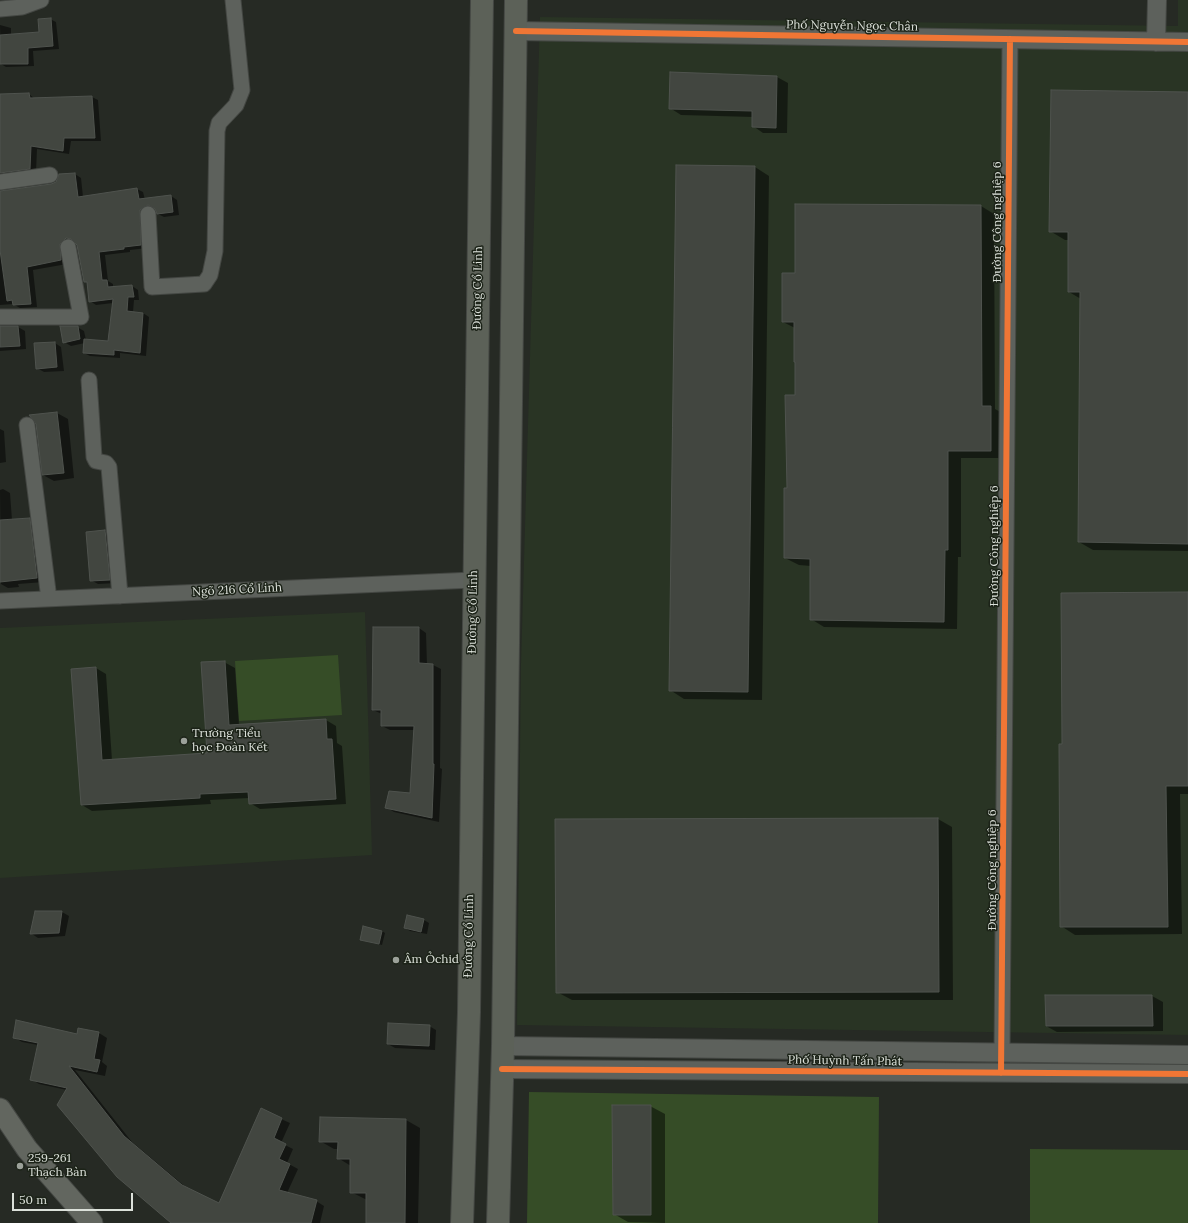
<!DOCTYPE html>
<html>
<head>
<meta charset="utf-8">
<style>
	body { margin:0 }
	#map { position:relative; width:1188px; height:1223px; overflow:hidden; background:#262a24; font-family:Lora,serif }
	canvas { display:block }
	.scale { position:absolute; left:12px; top:1193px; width:121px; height:18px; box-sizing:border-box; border:2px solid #dce1da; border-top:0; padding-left:5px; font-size:12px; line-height:14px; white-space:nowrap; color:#dce1da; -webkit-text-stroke:3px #1c2318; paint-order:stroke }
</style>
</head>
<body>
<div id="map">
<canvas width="1188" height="1223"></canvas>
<div class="scale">50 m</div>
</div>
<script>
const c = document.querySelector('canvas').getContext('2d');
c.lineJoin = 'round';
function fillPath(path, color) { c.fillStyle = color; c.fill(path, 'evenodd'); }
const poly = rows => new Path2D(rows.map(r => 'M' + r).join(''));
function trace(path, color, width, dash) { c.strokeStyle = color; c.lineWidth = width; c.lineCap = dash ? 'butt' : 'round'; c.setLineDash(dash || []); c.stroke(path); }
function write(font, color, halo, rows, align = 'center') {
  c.font = font + ' Lora,serif'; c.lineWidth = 3; c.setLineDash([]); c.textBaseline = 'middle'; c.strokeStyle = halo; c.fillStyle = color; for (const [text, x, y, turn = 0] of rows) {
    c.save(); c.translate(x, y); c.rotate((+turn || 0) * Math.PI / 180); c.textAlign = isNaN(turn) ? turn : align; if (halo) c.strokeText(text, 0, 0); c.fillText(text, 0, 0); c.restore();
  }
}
fillPath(poly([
	[1178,0,1188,0,1188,1035,517,1025,521,663,540,17,1178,26],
	[365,612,372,855,0,878,0,628]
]), '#293424');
fillPath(poly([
	[338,655,342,715,239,721,235,661],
	[529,1092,879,1097,878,1223,527,1223],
	[1030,1149,1188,1150,1188,1223,1030,1223]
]), '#364d27');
fillPath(poly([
	[50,19,56,22,59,49,33,51,34,66,6,67,1,64,0,25,11,28,11,35,40,33],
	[671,73,777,77,788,83,787,133,763,133,753,126,753,117,681,115,670,108],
	[1188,93,1188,551,1093,550,1079,542,1081,299,1069,292,1069,240,1065,240,1050,231],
	[0,94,29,94,35,99,92,97,98,100,101,141,71,141,69,154,37,149,36,172,0,180],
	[755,167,769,176,762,700,684,699,670,690],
	[75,174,81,178,83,197,137,189,143,192,145,200,171,196,177,200,179,215,164,217,158,214,155,208,146,213,147,248,130,250,130,252,105,255,108,281,113,284,113,288,132,286,138,290,139,300,134,300,133,312,143,313,149,317,146,356,120,353,120,358,90,356,84,353,85,343,71,346,64,342,77,327,84,331,86,340,109,342,113,303,96,305,90,301,88,283,85,281,78,245,75,241,66,247,67,264,33,270,37,307,20,308,13,304,0,305,0,192,52,185],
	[796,205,981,206,994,214,995,409,1004,414,1004,458,961,458,961,557,958,557,957,629,824,627,811,619,811,566,799,565,785,558,788,489,786,396,796,396,795,328,783,322,796,274],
	[18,327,25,331,26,349,0,351,0,328],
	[55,343,61,347,64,371,44,372,37,368],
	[57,413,68,419,74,478,54,481,43,475],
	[0,429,4,431,6,462,0,463],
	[3,489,10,493,12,520,29,519,36,523,44,582,18,584,19,587,8,588,1,584,0,490],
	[105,531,112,535,116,583,98,584,91,580,88,533],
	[1188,593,1188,794,1180,794,1182,934,1075,935,1061,926,1063,745],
	[419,628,426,633,427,665,433,665,441,669,440,768,442,769,439,822,394,812,386,807,411,794,415,730,390,730,382,726,382,714,373,710],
	[224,662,235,668,239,725,326,720,336,726,337,743,342,746,346,804,260,809,250,803,249,798,210,800,211,804,92,811,82,805,96,668,106,674,112,760,208,754],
	[938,819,952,827,953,1000,572,1000,557,992],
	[36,912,62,912,69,916,65,936,38,938,32,934],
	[424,920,429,923,427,934,410,931,405,928],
	[382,931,385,933,382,945,361,939],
	[1046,996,1152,996,1163,1002,1163,1031,1057,1032,1046,1026],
	[429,1026,436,1030,435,1050,395,1048,388,1044],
	[79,1029,99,1033,107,1038,102,1062,107,1066,105,1076,75,1070,132,1142,188,1189,220,1204,261,1110,290,1123,281,1143,293,1149,287,1163,298,1169,287,1193,316,1201,324,1206,320,1223,173,1223,67,1090,39,1084,31,1079,38,1045,22,1042,14,1037,78,1035],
	[650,1106,665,1114,665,1223,628,1222,614,1214],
	[321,1118,406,1120,420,1128,418,1223,367,1223,367,1200,351,1192,351,1166,338,1158,339,1149,334,1149,320,1141]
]), '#0007');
const building = poly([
	[51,18,53,46,28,48,28,64,0,64,0,35,39,32,38,19,51,18],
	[670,72,777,76,776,128,752,127,752,111,669,109,670,72],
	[1051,90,1188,92,1188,544,1078,542,1080,292,1068,292,1068,232,1049,232,1051,90],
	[29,93,30,98,92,96,95,138,64,138,63,151,31,146,30,169,0,173,0,94,29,93],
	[676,165,755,166,748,692,669,691,676,165],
	[75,173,78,197,137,188,139,199,171,195,173,212,157,214,155,209,148,205,140,210,141,245,124,247,124,249,99,252,102,280,107,280,108,287,132,285,134,297,128,297,127,311,143,313,140,353,114,350,114,355,83,353,84,339,108,341,113,299,89,302,87,282,84,282,77,245,71,239,66,238,60,244,61,260,27,267,31,304,13,305,12,300,7,301,0,250,0,191,51,184,56,182,59,174,75,173],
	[795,204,981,205,982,406,991,406,991,451,948,451,948,550,945,550,944,622,810,620,810,559,784,558,784,488,787,488,785,395,795,395,795,362,794,362,794,322,782,322,782,273,795,273,795,204],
	[0,326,18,326,20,346,0,347,0,326],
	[60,326,78,326,80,339,63,343,60,326],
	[55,342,57,367,36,369,34,343,55,342],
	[57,412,64,473,42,475,36,424,29,415,57,412],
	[30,518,37,578,0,582,0,520,30,518],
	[105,530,110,580,90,581,86,532,105,530],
	[1188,592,1188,786,1166,786,1168,927,1060,927,1059,744,1062,744,1061,593,1188,592],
	[373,627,419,627,419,663,433,664,433,764,434,764,432,818,385,808,389,791,410,793,414,726,381,726,381,710,372,710,373,627],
	[225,661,229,725,326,719,327,739,332,739,336,799,249,804,248,792,200,794,200,798,81,805,71,669,96,667,102,760,207,753,201,662,225,661],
	[938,818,939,992,556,993,555,819,938,818],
	[35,911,62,911,59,933,30,934,35,911],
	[407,915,424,919,421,932,404,928,407,915],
	[363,926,382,931,379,944,360,940,363,926],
	[1045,995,1152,995,1153,1026,1046,1026,1045,995],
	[16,1020,77,1034,78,1028,99,1032,94,1059,100,1060,97,1072,69,1066,124,1136,182,1185,219,1203,261,1108,282,1118,274,1138,286,1144,279,1159,290,1164,279,1190,317,1200,311,1223,171,1223,117,1177,57,1105,67,1088,30,1080,38,1043,13,1038,16,1020],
	[388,1023,430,1025,429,1046,387,1044,388,1023],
	[612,1105,651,1105,651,1215,613,1215,612,1105],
	[320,1117,406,1119,405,1223,366,1223,366,1193,350,1193,350,1159,337,1159,338,1142,319,1142,320,1117]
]);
fillPath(building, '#424640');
trace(building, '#4f534e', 1);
const minor = poly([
	[0,9,22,7,41,0],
	[0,182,50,175],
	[148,214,152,287,204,284,210,275,215,251,217,131,219,123,236,105,242,90,233,0],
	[0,317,81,317,68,247],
	[89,380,94,457,96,461,106,463,109,467,120,596],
	[27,425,49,599],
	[0,601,473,580],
	[1002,1052,1010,39]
]);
const tertiary = poly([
	[516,31,1188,42],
	[1156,42,1157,0],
	[503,1046,1188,1055],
	[502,1069,1188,1074]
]);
const secondary = poly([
	[0,1109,27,1149,92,1223]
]);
const primary = poly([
	[462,1223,469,1012,482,0],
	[498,1223,503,1046,516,0]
]);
trace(minor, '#444743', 17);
trace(tertiary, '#444743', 20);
trace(secondary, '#444743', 23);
trace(primary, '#444743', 24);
trace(minor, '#5d615c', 15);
trace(tertiary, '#5d615c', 18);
trace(secondary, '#62665f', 21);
trace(primary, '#5c6158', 22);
trace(poly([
	[516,31,1188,42],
	[502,1069,1188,1074],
	[1001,1073,1010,39]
]), '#f07635', 6);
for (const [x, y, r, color] of [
	[184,741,4,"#9ca19a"],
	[396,960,4,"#9ca19a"],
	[20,1166,4,"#9ca19a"]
]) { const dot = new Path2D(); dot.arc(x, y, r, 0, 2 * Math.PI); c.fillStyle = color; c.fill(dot); trace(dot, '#1c2318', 1.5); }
write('12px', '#dce1da', '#1c2318', [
	["Phố Nguyễn Ngọc Chân",852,26,1],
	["Đường Công nghiệp 6",998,222,-90],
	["Đường Cổ Linh",478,288,-89],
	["Đường Công nghiệp 6",995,546,-90],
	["Ngõ 216 Cổ Linh",237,590,-3],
	["Đường Cổ Linh",473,612,-89],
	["Đường Công nghiệp 6",993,870,-90],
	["Đường Cổ Linh",469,936,-89],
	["Phố Huỳnh Tấn Phát",845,1061,1]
]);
write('12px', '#dce1da', '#1c2318', [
	["Trường Tiểu",192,734],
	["học Đoàn Kết",192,748],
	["Âm Ỏchid",404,960],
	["259-261",28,1159],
	["Thạch Bàn",28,1173]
], 'left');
</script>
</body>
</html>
